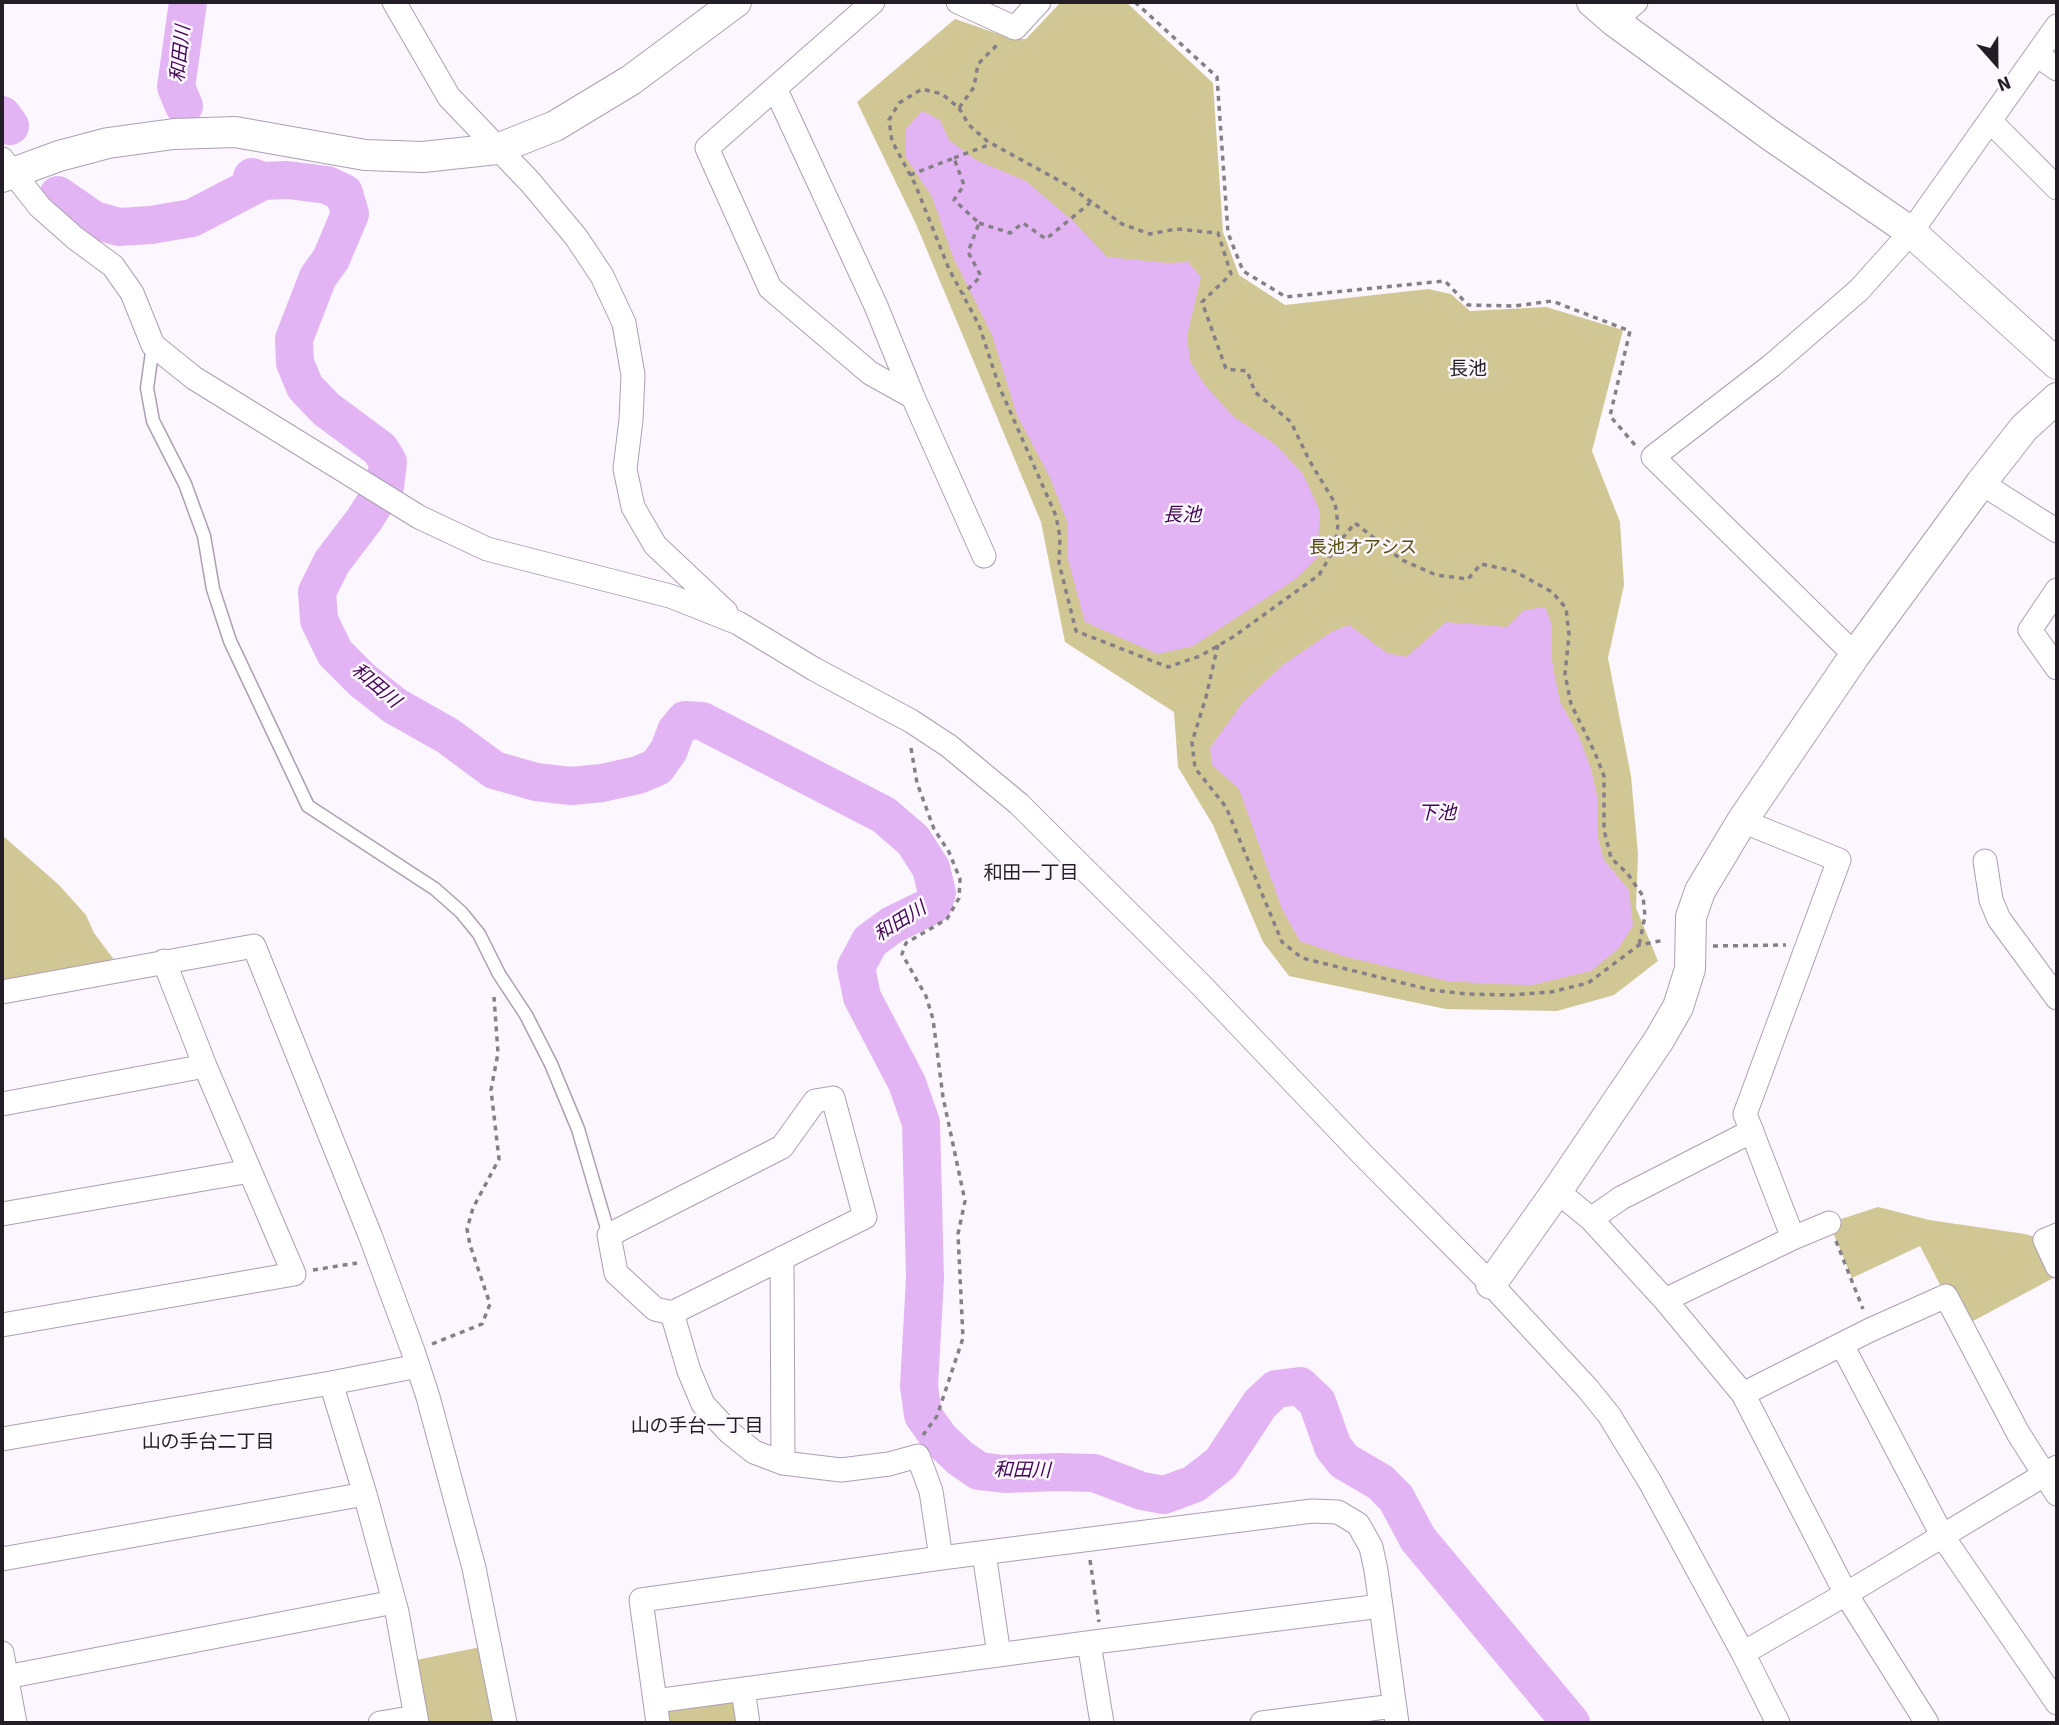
<!DOCTYPE html>
<html>
<head>
<meta charset="utf-8">
<style>
	body { margin:0 }
	#map { position:relative; width:2059px; height:1725px; overflow:hidden; background:#fcf6ff; font-family:"Source Sans 3",sans-serif }
	canvas { display:block }
	.frame { position:absolute; inset:0; border:4px solid #231e25; pointer-events:none }
	.north { position:absolute; left:1961px; top:28px; width:70px; height:70px; -webkit-text-stroke:5px #fcf6ff; paint-order:stroke; rotate:159deg; font-size:19px; font-weight:700; line-height:28px; text-align:center; color:#231e25 }
	.north::after { content:''; display:block; margin:auto; width:24px; height:32px; background:#231e25; clip-path:polygon(50% 0,100% 100%,50% 72%,0 100%) }
</style>
</head>
<body>
<div id="map">
<canvas width="2059" height="1725"></canvas>
<div class="frame"></div>
<div class="north">N</div>
</div>
<script>
const c = document.querySelector('canvas').getContext('2d');
c.lineJoin = 'round';
function fillPath(path, color) { c.fillStyle = color; c.fill(path, 'evenodd'); }
const poly = rows => new Path2D(rows.map(r => 'M' + r).join(''));
function trace(path, color, width, dash) { c.strokeStyle = color; c.lineWidth = width; c.lineCap = dash ? 'butt' : 'round'; c.setLineDash(dash || []); c.stroke(path); }
function write(font, color, halo, rows, align = 'center') {
  c.font = font + ' "Source Sans 3","Noto Sans JP",sans-serif'; c.lineWidth = 5; c.setLineDash([]); c.textBaseline = 'middle'; c.strokeStyle = halo; c.fillStyle = color; for (const [text, x, y, turn = 0] of rows) {
    c.save(); c.translate(x, y); c.rotate((+turn || 0) * Math.PI / 180); c.textAlign = isNaN(turn) ? turn : align; if (halo) c.strokeText(text, 0, 0); c.fillText(text, 0, 0); c.restore();
  }
}
fillPath(poly([
	[1061,2,1126,2,1213,83,1223,232,1239,275,1285,305,1428,289,1451,294,1470,311,1546,307,1623,330,1592,451,1620,522,1624,585,1608,658,1631,776,1638,854,1636,908,1658,961,1614,995,1557,1011,1446,1009,1289,976,1263,942,1213,825,1178,767,1174,712,1065,642,1041,522,916,224,857,102,955,19,1013,39,1026,39],
	[2,835,59,885,86,915,94,933,121,969,2,992],
	[1878,1207,1929,1220,2025,1234,2045,1240,2057,1276,1962,1327,1920,1246,1852,1278,1829,1223],
	[491,1645,505,1723,417,1723,406,1662],
	[743,1690,748,1723,658,1723,655,1701]
]), '#d1c795');
fillPath(poly([
	[922,111,940,120,949,140,976,160,1026,181,1074,222,1107,257,1168,263,1188,262,1201,277,1187,336,1190,361,1204,384,1234,417,1275,444,1303,474,1320,511,1317,558,1297,578,1193,646,1158,654,1085,622,1067,556,1068,524,1050,478,1017,415,992,335,953,257,932,197,905,156,906,129],
	[1545,607,1552,625,1552,661,1560,702,1578,734,1591,769,1597,796,1597,835,1604,860,1629,890,1633,926,1618,949,1591,971,1532,985,1494,984,1447,981,1343,956,1300,941,1282,909,1239,789,1212,765,1210,748,1243,702,1284,664,1333,631,1349,625,1387,653,1407,657,1446,622,1507,627,1524,610]
]), '#e3b4f4');
trace(poly([
	[184,106,176,87,188,2],
	[2,115,10,126],
	[252,177,263,181,288,180,327,185,344,193,350,214,331,259,318,277,294,339,295,363,305,387,326,409,380,449,388,462,385,487,364,520,332,562,317,592,319,620,335,653,362,680,395,706,448,736,494,770,536,782,571,786,602,783,638,775,657,767,669,750,676,731,685,720,702,721,884,815,913,840,931,868,937,893,933,905,892,925,870,941,856,967,862,997,907,1083,921,1123,925,1278,919,1386,923,1415,940,1439,960,1458,979,1471,1004,1474,1059,1472,1094,1473,1142,1491,1164,1495,1194,1484,1221,1463,1260,1404,1276,1389,1300,1386,1317,1402,1333,1447,1344,1461,1380,1482,1396,1498,1418,1539,1571,1723],
	[58,195,94,220,119,227,151,225,192,218,263,181]
]), '#e3b4f4', 38);
const service = poly([
	[153,345,147,388,153,421,185,484,204,536,213,589,230,641,308,806,435,889,461,912,479,934,499,974,526,1015,551,1064,578,1129,609,1235]
]);
const minor = poly([
	[394,2,449,97,531,183,576,237,602,276,624,323,633,375,631,420,625,469,633,507,655,545,726,612],
	[873,2,707,148,770,288,870,373,913,397],
	[958,2,1015,28,1039,2],
	[1614,21,1636,2],
	[2037,55,2057,69],
	[775,88,876,306,913,397,984,556],
	[1991,122,2057,188],
	[2,159,40,207,75,238,113,266,132,293,153,345,194,378,419,517,487,549,670,596,738,623,814,669,911,721,949,746,1019,804,1201,985,1362,1154,1491,1284,1588,1389,1609,1415,1650,1482,1743,1653,1778,1723],
	[1981,483,2057,531],
	[2057,590,2030,630,2057,668],
	[1855,655,1653,457,1771,366,1859,290,1911,232,2057,26],
	[1742,821,1839,860,1745,1114,1793,1238],
	[1985,861,1991,900,1999,919,2057,998],
	[2,992,254,946,370,1235,413,1351,428,1397,474,1568,505,1723],
	[833,1098,865,1217,672,1313,655,1309,616,1273,609,1235,782,1147,815,1101,833,1098],
	[2,1104,205,1066],
	[1557,1191,1591,1219,1665,1300,1743,1394,1846,1594,1927,1723],
	[2,1214,250,1171],
	[1591,1219,1621,1198,1752,1131],
	[2057,1235,2045,1240,2057,1266],
	[782,1258,783,1463],
	[1665,1300,1793,1238,1829,1223],
	[672,1313,689,1371,703,1404,729,1432,754,1452,783,1463,841,1470,889,1464,918,1456,931,1491,941,1558],
	[2,1325,294,1274,205,1066,164,961],
	[1842,1345,1943,1537,2057,1703],
	[331,1383,365,1494,397,1612,417,1723],
	[1743,1394,1870,1330,1946,1296,2018,1433,2057,1494],
	[2,1439,331,1383,418,1366],
	[984,1553,999,1655],
	[2,1559,365,1494],
	[1089,1643,1102,1723],
	[2,1653,15,1723],
	[1743,1653,1846,1594,2057,1467],
	[6,1677,394,1602],
	[743,1690,748,1723],
	[655,1701,1102,1641,1381,1606],
	[380,1723,416,1717],
	[658,1723,641,1600,941,1558,1312,1511,1338,1512,1358,1524,1371,1547,1376,1570,1397,1723],
	[1262,1723,1394,1706]
]);
const tertiary = poly([
	[1592,2,1614,21,1770,135,1911,232,2057,364],
	[2,177,59,156,108,143,174,134,235,132,365,155,423,157,497,149,555,126,631,80,736,2],
	[1491,1284,1557,1191,1659,1040,1678,1007,1690,969,1691,917,1700,891,1742,821,1855,655,1981,483,2024,428,2057,398]
]);
trace(service, '#ad9fb2', 15);
trace(minor, '#ad9fb2', 25);
trace(tertiary, '#ad9fb2', 32);
trace(poly([
	[1135,2,1217,77,1228,233,1243,271,1286,297,1445,281,1468,305,1514,306,1552,301,1630,331,1610,416,1635,445],
	[959,108,969,125,987,141,1069,186,1122,224,1150,234,1176,229,1218,233,1231,274,1202,302,1226,369,1247,371,1255,392,1291,422,1309,460,1335,503,1338,524,1335,548,1319,575,1233,637,1200,656,1168,667,1076,631,1059,563,1060,537,1056,516,999,386,979,325,949,269,915,184,892,141,889,120,899,103,922,89,942,94,959,108,974,87,978,64,998,44],
	[954,158,991,144],
	[910,175,954,158,964,185,954,200,979,223,968,252,981,276,963,294],
	[979,223,1010,233,1023,223,1046,239,1090,203],
	[1336,546,1355,523,1402,560,1436,575,1468,579,1481,564,1514,571,1552,592,1566,608,1569,635,1565,674,1571,704,1595,753,1604,776,1604,830,1611,858,1627,873,1643,896,1645,916,1639,945],
	[1218,645,1206,697,1192,742,1195,768,1226,807,1282,942,1302,958,1431,990,1467,994,1511,995,1551,992,1588,983,1639,945,1665,940],
	[911,748,917,783,934,829,949,852,960,879,959,898,947,919,906,943,902,954,926,996,933,1019,943,1097,965,1201,958,1234,963,1338,937,1416,923,1435],
	[1713,946,1786,945],
	[1836,1241,1863,1309],
	[313,1270,357,1263],
	[432,1344,482,1324,490,1304,470,1245,467,1229,473,1208,499,1159,491,1090,498,1053,494,997],
	[1090,1560,1099,1622]
]), '#858088', 3.5, [5, 5]);
trace(service, '#fff', 12);
trace(minor, '#fff', 23);
trace(tertiary, '#fff', 30);
write('18px', '#574c0f', '#fcf6ff', [
	["長池オアシス",1363,549]
]);
write('italic 19px', '#430755', '#fcf6ff', [
	["和田川",182,54,-84],
	["長池",1182,517],
	["和田川",375,687,40],
	["下池",1437,815],
	["和田川",901,923,-32],
	["和田川",1022,1472,1]
]);
write('19px', '#231e25', '#fcf6ff', [
	["長池",1468,371],
	["和田一丁目",1031,875],
	["山の手台一丁目",697,1428],
	["山の手台二丁目",208,1444]
]);
</script>
</body>
</html>
